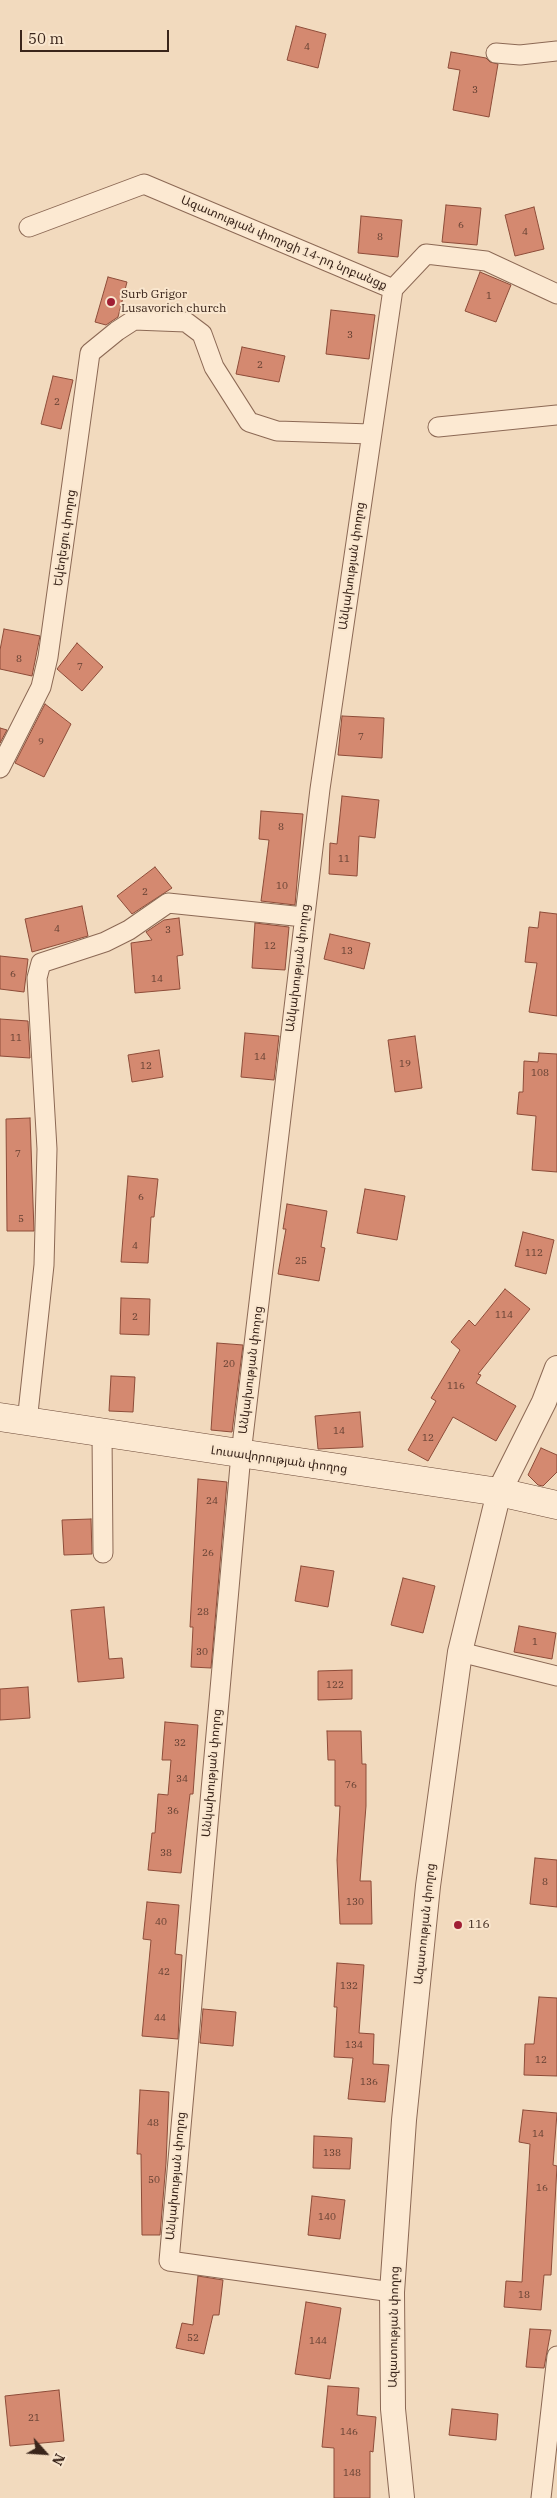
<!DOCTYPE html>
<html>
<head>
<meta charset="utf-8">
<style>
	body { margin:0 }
	#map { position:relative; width:557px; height:2498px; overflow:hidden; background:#f2dabe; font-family:"IBM Plex Serif",serif }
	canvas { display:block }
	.north { position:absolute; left:20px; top:2428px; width:50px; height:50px; -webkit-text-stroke:4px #f9e6ce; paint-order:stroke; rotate:116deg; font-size:14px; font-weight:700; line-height:20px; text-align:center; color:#3a251b }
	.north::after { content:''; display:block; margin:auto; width:18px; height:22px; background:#3a251b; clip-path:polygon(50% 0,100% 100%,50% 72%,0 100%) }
	.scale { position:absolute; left:20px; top:30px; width:149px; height:22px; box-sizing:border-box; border:2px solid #3a251b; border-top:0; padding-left:6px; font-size:15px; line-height:18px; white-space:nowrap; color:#3a251b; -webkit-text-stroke:4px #f9e6ce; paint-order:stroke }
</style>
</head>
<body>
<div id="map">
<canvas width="557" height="2498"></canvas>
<div class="north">N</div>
<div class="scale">50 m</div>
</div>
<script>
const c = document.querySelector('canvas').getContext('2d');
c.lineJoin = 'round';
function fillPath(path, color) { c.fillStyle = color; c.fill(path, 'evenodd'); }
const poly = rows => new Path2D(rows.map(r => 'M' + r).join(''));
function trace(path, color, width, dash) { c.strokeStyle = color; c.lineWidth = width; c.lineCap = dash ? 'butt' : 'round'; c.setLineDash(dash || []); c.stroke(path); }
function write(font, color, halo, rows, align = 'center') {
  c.font = font + ' "IBM Plex Serif","Noto Sans Armenian",serif'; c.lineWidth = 4; c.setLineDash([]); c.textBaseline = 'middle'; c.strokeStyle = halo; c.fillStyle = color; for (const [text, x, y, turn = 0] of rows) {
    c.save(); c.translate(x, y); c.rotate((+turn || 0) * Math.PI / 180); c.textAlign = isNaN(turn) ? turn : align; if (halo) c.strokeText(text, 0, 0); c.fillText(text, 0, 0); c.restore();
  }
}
const building = poly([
	[296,26,326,34,318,68,287,60,296,26],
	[451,52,486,58,490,62,498,64,489,117,453,110,460,70,448,68,451,52],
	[446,205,481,208,477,245,442,242,446,205],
	[534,207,544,249,515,256,505,215,534,207],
	[361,216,402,220,398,257,358,253,361,216],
	[480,272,511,285,496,322,465,311,480,272],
	[108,277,127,282,118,317,106,325,95,322,108,277],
	[331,310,375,315,369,359,326,354,331,310],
	[242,347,285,356,279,382,236,374,242,347],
	[53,376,73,380,61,429,41,424,53,376],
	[4,629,40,636,32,676,0,669,0,650,4,629],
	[77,643,103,667,82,691,57,669,77,643],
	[45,704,71,724,44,777,15,763,45,704],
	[342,716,384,718,382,758,338,755,342,716],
	[0,728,7,730,0,743,0,728],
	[342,796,379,800,375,838,359,836,357,876,329,874,330,843,337,844,342,796],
	[261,811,303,814,295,905,261,901,269,840,259,839,261,811],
	[155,867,172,888,132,914,117,896,155,867],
	[82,906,88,936,32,952,25,919,82,906],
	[540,912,557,914,557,1016,529,1012,537,963,525,962,529,927,538,928,540,912],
	[179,918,183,955,177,956,180,989,135,993,131,943,152,940,146,932,164,920,179,918],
	[255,923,289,927,285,970,252,968,255,923],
	[330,934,370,943,364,969,324,959,330,934],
	[0,956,28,959,24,992,0,989,0,956],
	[0,1019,28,1021,30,1058,0,1056,0,1019],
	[245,1033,279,1036,274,1080,241,1077,245,1033],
	[415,1036,422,1088,395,1092,388,1040,415,1036],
	[159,1050,163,1077,132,1082,128,1055,159,1050],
	[539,1053,557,1054,557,1172,532,1170,536,1116,517,1114,519,1092,523,1092,524,1061,538,1062,539,1053],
	[30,1118,34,1231,7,1231,6,1119,30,1118],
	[128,1176,158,1179,154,1217,151,1217,148,1263,121,1262,128,1176],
	[365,1189,405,1196,397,1240,357,1233,365,1189],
	[287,1204,327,1211,321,1247,325,1248,319,1281,278,1274,286,1229,283,1229,287,1204],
	[523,1232,554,1240,546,1274,515,1266,523,1232],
	[505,1289,530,1309,478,1374,481,1375,476,1383,516,1406,496,1441,453,1417,428,1461,408,1450,436,1401,431,1398,460,1350,451,1342,469,1320,475,1326,505,1289],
	[121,1298,150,1299,149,1335,120,1334,121,1298],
	[217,1343,243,1345,232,1432,211,1430,217,1343],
	[111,1376,135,1377,133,1412,109,1411,111,1376],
	[360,1412,363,1447,318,1449,315,1416,360,1412],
	[541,1448,557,1455,557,1472,543,1486,538,1485,528,1475,541,1448],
	[198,1479,227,1482,211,1668,191,1667,193,1627,190,1627,198,1479],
	[91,1519,92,1554,64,1555,62,1520,91,1519],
	[301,1566,334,1571,328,1607,295,1601,301,1566],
	[403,1578,435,1586,423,1633,391,1625,403,1578],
	[104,1607,109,1659,122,1658,124,1678,78,1682,71,1610,104,1607],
	[519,1626,556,1633,552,1659,514,1652,519,1626],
	[352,1670,352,1699,318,1700,318,1671,352,1670],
	[28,1687,30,1718,0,1720,0,1689,28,1687],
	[165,1722,198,1725,193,1794,190,1794,181,1873,148,1870,152,1833,155,1833,158,1794,168,1795,171,1760,162,1760,165,1722],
	[327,1731,361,1731,362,1764,366,1764,366,1806,360,1881,371,1881,372,1924,340,1924,337,1860,340,1806,335,1806,335,1760,328,1760,327,1731],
	[535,1858,557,1860,557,1907,530,1904,535,1858],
	[147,1902,179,1905,175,1954,182,1955,178,2039,142,2036,151,1940,143,1939,147,1902],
	[337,1963,364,1965,359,2033,374,2034,373,2064,389,2065,385,2102,348,2099,353,2058,334,2057,337,2007,334,2007,337,1963],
	[539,1997,557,1998,557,2076,524,2075,525,2044,534,2044,539,1997],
	[203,2009,236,2012,233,2046,200,2043,203,2009],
	[140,2090,169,2092,166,2163,160,2235,142,2235,141,2154,137,2154,140,2090],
	[523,2110,557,2113,553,2165,557,2166,551,2275,544,2275,541,2310,504,2307,506,2281,522,2282,530,2144,519,2142,523,2110],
	[314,2136,352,2138,350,2169,313,2168,314,2136],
	[312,2196,345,2200,340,2239,308,2235,312,2196],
	[198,2276,223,2280,219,2315,213,2315,204,2354,176,2348,182,2323,193,2325,198,2276],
	[306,2302,341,2308,330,2379,295,2374,306,2302],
	[530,2329,551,2330,544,2368,526,2367,530,2329],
	[328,2386,359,2388,357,2415,376,2417,373,2452,370,2451,370,2498,334,2498,334,2448,322,2447,328,2386],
	[59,2390,64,2441,10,2446,5,2396,59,2390],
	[452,2409,498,2414,496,2440,449,2435,452,2409]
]);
fillPath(building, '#d48970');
trace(building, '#8d4c39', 1);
const minor = poly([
	[496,53,520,55,557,51],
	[29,227,144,184,393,289],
	[393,289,426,254,486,261,557,294],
	[438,427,557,415],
	[0,768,41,687,48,657,90,353,117,331,134,320,186,322,202,334,214,367,249,422,277,431,371,434],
	[27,1422,44,1265,47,1149,37,978,41,963,105,942,129,930,168,903,304,917],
	[102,1433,103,1553],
	[460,1652,557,1676],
	[392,2292,169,2261,241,1454,320,789,393,289],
	[541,2498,557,2356]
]);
const tertiary = poly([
	[402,2498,393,2409,392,2292,404,2120,428,1886,460,1652,499,1492,544,1402,557,1368]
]);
const secondary = poly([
	[0,1417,499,1492,557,1505]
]);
trace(minor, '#8c6955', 21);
trace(tertiary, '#8c6955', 26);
trace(secondary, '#6d4a38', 29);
trace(minor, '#fce9d2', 19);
trace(tertiary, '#fce9d2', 24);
trace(secondary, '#fce9d2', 28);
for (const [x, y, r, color] of [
	[111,302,5,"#a01f35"],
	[458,1925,5,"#a01f35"]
]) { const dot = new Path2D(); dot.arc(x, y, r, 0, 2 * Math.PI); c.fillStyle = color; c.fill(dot); trace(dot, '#f9e6ce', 2); }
write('10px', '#603e30', null, [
	["4",307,47],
	["3",475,90],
	["6",461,225],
	["4",525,232],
	["8",380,237],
	["1",489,296],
	["3",350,335],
	["2",260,365],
	["2",57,402],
	["8",19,659],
	["7",80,667],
	["7",361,737],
	["9",41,742],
	["8",281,827],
	["11",344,859],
	["10",282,886],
	["2",145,892],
	["4",57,929],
	["3",168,930],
	["12",270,946],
	["13",347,951],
	["6",13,974],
	["14",157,979],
	["11",16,1038],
	["14",260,1057],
	["19",405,1064],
	["12",146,1066],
	["108",540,1073],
	["7",18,1154],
	["6",141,1197],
	["5",21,1219],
	["4",135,1246],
	["112",534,1253],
	["25",301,1261],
	["114",504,1315],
	["2",135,1317],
	["20",229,1364],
	["116",456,1386],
	["14",339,1431],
	["12",428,1438],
	["24",212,1501],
	["26",208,1553],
	["28",203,1612],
	["1",535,1642],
	["30",202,1652],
	["122",335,1685],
	["32",180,1743],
	["34",182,1779],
	["76",351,1785],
	["36",173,1811],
	["38",166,1853],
	["8",545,1882],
	["130",355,1902],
	["40",161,1922],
	["42",164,1972],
	["132",349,1986],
	["44",160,2018],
	["134",354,2045],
	["12",541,2060],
	["136",369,2082],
	["48",153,2123],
	["14",538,2134],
	["138",332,2153],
	["50",154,2180],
	["16",542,2188],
	["140",327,2217],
	["18",524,2295],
	["52",193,2338],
	["144",318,2341],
	["21",34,2418],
	["146",349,2432],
	["148",352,2473]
]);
write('12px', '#3a251b', '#f9e6ce', [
	["Ազատության փողոցի 14-րդ նրբանցք",284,243,23],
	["Եկեղեցու փողոց",65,538,-82],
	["Անկախության փողոց",352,566,-82],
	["Անկախության փողոց",298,968,-83],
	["Անկախության փողոց",251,1370,-83],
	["Լուսավորության փողոց",279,1460,8],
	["Անկախության փողոց",212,1773,-85],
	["Ազատության փողոց",425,1924,-84],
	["Անկախության փողոց",176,2176,-85],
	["Ազատության փողոց",394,2327,-89]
]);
write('12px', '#3a251b', '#f9e6ce', [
	["Surb Grigor",121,295],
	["Lusavorich church",121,309],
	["116",468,1925]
], 'left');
</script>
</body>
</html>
